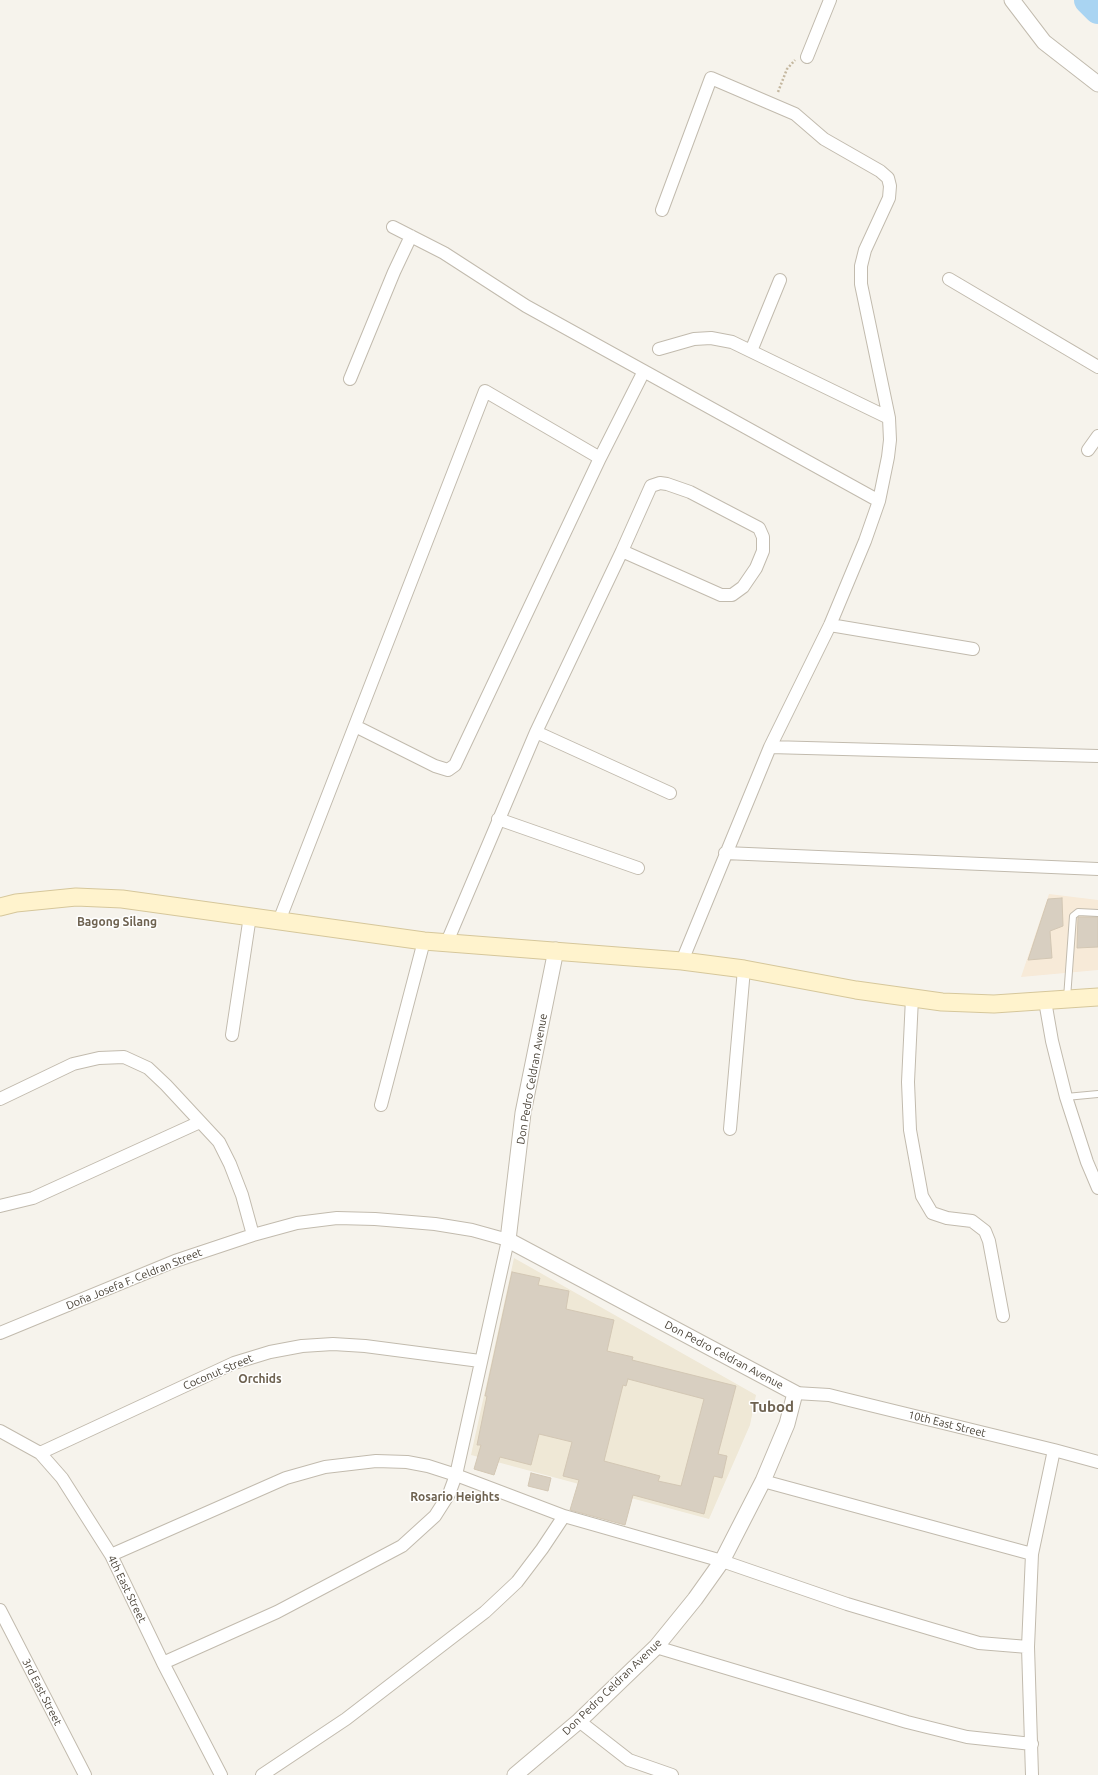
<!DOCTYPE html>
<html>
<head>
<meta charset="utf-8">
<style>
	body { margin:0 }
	canvas { display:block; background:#f6f3ec }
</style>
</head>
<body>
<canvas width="1098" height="1775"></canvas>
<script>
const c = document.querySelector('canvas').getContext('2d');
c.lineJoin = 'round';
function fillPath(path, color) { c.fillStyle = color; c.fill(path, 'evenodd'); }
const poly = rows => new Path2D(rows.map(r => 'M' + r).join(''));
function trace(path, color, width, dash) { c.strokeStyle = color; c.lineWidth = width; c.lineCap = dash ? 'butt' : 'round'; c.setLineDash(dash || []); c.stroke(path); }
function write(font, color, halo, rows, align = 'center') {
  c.font = font + ' Ubuntu,sans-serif'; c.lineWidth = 3; c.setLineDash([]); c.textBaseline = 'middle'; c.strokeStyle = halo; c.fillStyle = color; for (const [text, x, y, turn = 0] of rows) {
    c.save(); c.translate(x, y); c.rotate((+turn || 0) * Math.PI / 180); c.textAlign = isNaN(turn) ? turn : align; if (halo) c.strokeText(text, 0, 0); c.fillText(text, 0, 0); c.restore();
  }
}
fillPath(poly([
	[1049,894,1098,900,1098,970,1021,977]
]), '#f7ead8');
fillPath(poly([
	[514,1258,756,1395,750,1425,709,1519,471,1455]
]), '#efe8d6');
trace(poly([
	[1088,0,1098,10]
]), '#a9d4f2', 28);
const building = poly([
	[1062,898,1063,926,1050,931,1052,958,1028,960,1048,899,1062,898],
	[1078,917,1098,917,1098,947,1077,948,1078,917],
	[512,1272,540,1278,538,1285,569,1291,566,1309,614,1320,607,1351,633,1357,632,1360,736,1386,718,1454,727,1456,722,1478,714,1476,704,1514,633,1495,625,1525,570,1510,579,1480,563,1476,572,1442,539,1434,531,1465,500,1457,494,1475,474,1469,481,1445,477,1445,487,1396,485,1396,512,1272],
	[628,1379,704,1399,681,1486,658,1481,660,1476,604,1461,623,1385,626,1386,628,1379],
	[531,1473,551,1478,548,1491,528,1486,531,1473]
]);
fillPath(building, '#d8cfc1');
trace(building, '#d3c7b4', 1);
const service = poly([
	[1067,998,1073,916,1078,912,1098,913],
	[1066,1097,1098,1094]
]);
const minor = poly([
	[807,57,830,0],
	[662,210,711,78,795,114,824,139,880,171,888,178,890,186,889,198,865,250,861,266,861,284,889,418,890,440,888,457,879,501,865,541,830,625,770,747,682,961],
	[393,227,444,253,526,306,879,501],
	[949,279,1098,367],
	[659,349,694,339,711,338,732,342,889,418],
	[751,351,780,280],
	[350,379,394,272,411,236],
	[1088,450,1098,436],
	[830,625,973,649],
	[355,726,435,766,448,770,455,765,600,458,644,371],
	[536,732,670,793],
	[770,747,1098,756],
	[498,819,638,868],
	[725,853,1098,869],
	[279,921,485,391,600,458],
	[447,942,536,732,622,551,651,486,660,483,667,484,690,492,759,528,763,537,763,551,756,568,743,587,732,595,721,595,622,551],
	[912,998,908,1082,910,1130,922,1196,932,1213,947,1218,972,1221,985,1231,989,1241,1003,1316],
	[1045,1001,1052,1041,1066,1097,1087,1162,1098,1188],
	[232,1035,250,916],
	[0,1099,73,1064,99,1058,124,1057,148,1068,166,1085,219,1142,230,1164,242,1195,253,1235],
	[381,1105,424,941],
	[730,1129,744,969],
	[0,1206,33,1198,200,1122],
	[0,1333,175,1261,253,1235,297,1223,337,1218,375,1219,435,1224,472,1230,508,1240,456,1475,449,1494,435,1516,402,1546,277,1612,163,1663],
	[795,1393,829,1395,849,1400,1054,1450,1098,1462],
	[0,1431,40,1453,62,1478,111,1555,163,1663,221,1775],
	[40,1453,234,1363,270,1352,302,1346,333,1344,365,1346,480,1361],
	[763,1481,1032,1554],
	[111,1555,286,1478,325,1467,376,1461,407,1462,428,1466,456,1475,564,1516,722,1561,847,1604,931,1629,979,1643,1028,1647],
	[0,1610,85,1775],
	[656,1647,907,1722,967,1737,1032,1744],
	[579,1721,629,1760,672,1775],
	[262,1775,346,1719,485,1612,517,1582,542,1549,564,1516],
	[1032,1775,1028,1647,1032,1554,1054,1450]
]);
const tertiary = poly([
	[1012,0,1044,42,1098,84],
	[515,1775,579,1721,656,1647,695,1599,722,1561,763,1481,787,1424,795,1393,508,1240,523,1113,556,950]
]);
const secondary = poly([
	[0,907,16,903,76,897,122,899,424,941,682,961,744,969,856,990,942,1002,994,1004,1098,997]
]);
trace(service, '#c2bbae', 8);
trace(minor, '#c2bbae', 14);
trace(tertiary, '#c2bbae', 17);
trace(secondary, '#d6c79b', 19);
trace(poly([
	[778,92,787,69,795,60]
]), '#c4b79f', 2.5, [2, 2]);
trace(service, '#fff', 6);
trace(minor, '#fff', 12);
trace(tertiary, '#fff', 15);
trace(secondary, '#fff3cd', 17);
write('11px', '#4b4439', '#fff', [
	["Don Pedro Celdran Avenue",532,1079,-80],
	["Doña Josefa F. Celdran Street",134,1279,-22],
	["Don Pedro Celdran Avenue",724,1355,28],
	["Coconut Street",218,1372,-23],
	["10th East Street",947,1424,14],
	["4th East Street",127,1589,64],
	["Don Pedro Celdran Avenue",612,1687,-44],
	["3rd East Street",42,1692,63]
]);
write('bold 12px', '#6e6250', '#fff', [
	["Bagong Silang",117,922],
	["Orchids",260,1379],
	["Rosario Heights",455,1497]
]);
write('bold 15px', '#6e6250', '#fff', [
	["Tubod",772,1407]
]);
</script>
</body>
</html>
